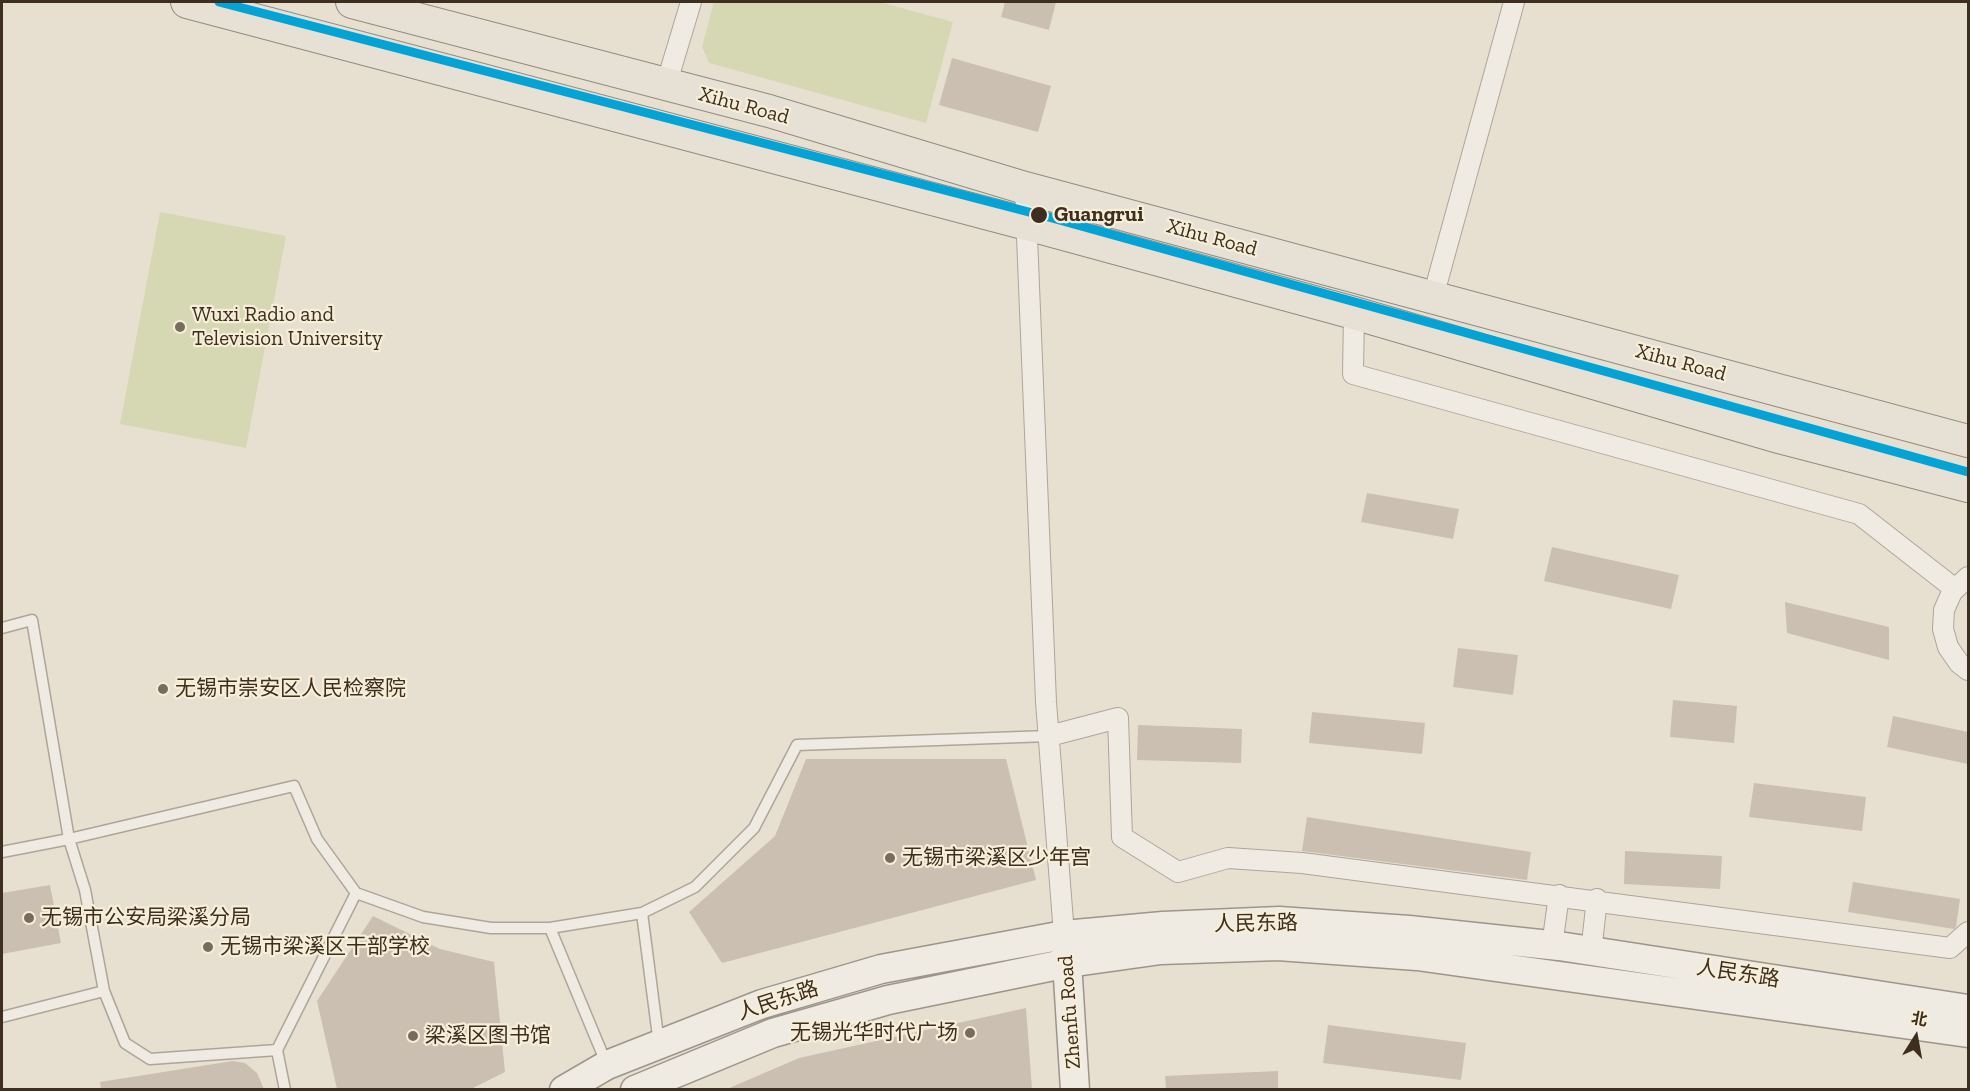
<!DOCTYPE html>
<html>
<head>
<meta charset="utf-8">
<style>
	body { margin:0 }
	#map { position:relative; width:1970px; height:1091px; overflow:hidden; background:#e7e0d1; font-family:"Zilla Slab","Noto Sans SC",serif }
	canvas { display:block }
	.frame { position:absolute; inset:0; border:3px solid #3d2e20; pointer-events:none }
	.north { position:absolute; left:1886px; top:1007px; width:60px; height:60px; -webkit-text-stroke:4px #f7eed8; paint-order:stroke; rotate:11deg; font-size:16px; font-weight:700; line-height:24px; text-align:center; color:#3d2e20 }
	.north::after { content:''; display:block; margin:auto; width:21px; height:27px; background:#3d2e20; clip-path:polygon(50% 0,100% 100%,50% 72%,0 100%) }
</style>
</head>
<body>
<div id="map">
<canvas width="1970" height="1091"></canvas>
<div class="frame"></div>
<div class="north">北</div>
</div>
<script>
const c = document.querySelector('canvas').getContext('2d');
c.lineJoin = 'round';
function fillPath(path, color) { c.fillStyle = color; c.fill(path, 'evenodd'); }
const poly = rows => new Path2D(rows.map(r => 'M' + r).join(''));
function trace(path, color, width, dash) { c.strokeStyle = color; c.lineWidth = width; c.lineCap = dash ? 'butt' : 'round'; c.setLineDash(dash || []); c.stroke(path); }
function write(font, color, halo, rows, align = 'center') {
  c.font = font + ' "Zilla Slab","Noto Sans SC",serif'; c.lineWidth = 4.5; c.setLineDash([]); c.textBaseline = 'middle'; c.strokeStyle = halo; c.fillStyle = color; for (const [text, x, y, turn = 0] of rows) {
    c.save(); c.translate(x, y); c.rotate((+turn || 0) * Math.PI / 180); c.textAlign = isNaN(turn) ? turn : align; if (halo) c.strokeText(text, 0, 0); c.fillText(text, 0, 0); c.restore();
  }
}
fillPath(poly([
	[714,2,880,2,953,22,926,123,709,63,702,47],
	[160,212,286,236,246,448,120,424]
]), '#d6d7b3');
fillPath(poly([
	[1005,2,1056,2,1049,30,1001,17],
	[952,58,1051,86,1038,132,939,105],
	[1367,493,1459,509,1453,539,1361,522],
	[1552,547,1679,575,1671,609,1544,581],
	[1785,602,1889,627,1889,660,1787,633],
	[1458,648,1518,655,1513,695,1453,687],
	[1673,700,1737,706,1734,743,1670,737],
	[1312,712,1425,723,1422,754,1309,743],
	[1893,716,1968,732,1968,764,1887,747],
	[1138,725,1242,729,1241,763,1137,760],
	[806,759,1006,759,1036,880,722,963,689,912,775,836],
	[1754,783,1866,797,1862,831,1749,817],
	[1307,817,1531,852,1527,880,1302,851],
	[1625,851,1722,856,1720,889,1624,884],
	[1853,882,1960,899,1956,927,1954,929,1848,912],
	[50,885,61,943,2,954,2,893],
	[373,916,440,949,494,962,505,1072,471,1089,337,1089,317,1001],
	[1026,1008,1032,1089,727,1089,799,1058],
	[1328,1025,1466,1043,1461,1080,1323,1063],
	[233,1061,245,1063,257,1073,264,1089,101,1089,100,1082],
	[1278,1071,1278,1089,1166,1089,1165,1076]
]), '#cbbfb2');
const lane = poly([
	[2,628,32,620,69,839,294,786,317,839,356,893,423,917,491,928,550,928,607,1065],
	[2,852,69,839,85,890,104,991,125,1043,150,1059,277,1050,285,1090],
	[642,913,695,887,754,828,797,745,1049,736],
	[550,928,642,913,659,1044],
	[2,1017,104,991],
	[277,1050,356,893]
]);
const street = poly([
	[666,85,691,2],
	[1025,188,1046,702,1064,935],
	[1433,297,1514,2],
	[1354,313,1353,374,1859,514,1955,589],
	[1968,577,1952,592,1944,610,1943,629,1948,647,1959,663,1968,670],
	[1049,736,1118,718,1122,837,1178,872,1228,858,1302,863,1950,948,1968,932],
	[1552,946,1559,895],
	[1591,952,1597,899]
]);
const secondary = poly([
	[1066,946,1075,1090],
	[564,1090,607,1065,762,1004,881,969,1064,935,1163,926,1279,921,1409,930,1559,946,1968,1009],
	[635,1090,773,1033,888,1000,1068,963,1161,950,1278,946,1417,956,1968,1033]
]);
const primary = poly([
	[187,2,1027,224,1354,313,1775,436,1968,486],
	[352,2,769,111,1025,188,1968,441]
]);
trace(lane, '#ada599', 13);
trace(street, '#ada599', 22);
trace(secondary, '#9c958a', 31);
trace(primary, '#928b80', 34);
trace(lane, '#efebe3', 10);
trace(street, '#efebe3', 20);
trace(secondary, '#efebe3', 28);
trace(primary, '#e6e1d4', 32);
trace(poly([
	[219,2,1052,218,1968,472]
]), '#03a3d6', 9);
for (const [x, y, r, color] of [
	[1039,215,9,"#3d2e20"],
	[180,327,6,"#786c5e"],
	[163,689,6,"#786c5e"],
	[890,858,6,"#786c5e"],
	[29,918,6,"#786c5e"],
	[208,947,6,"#786c5e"],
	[970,1033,6,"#786c5e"],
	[413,1036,6,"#786c5e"]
]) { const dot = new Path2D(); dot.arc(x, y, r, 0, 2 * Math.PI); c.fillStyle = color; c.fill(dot); trace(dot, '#f7eed8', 2); }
write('21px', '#3d2e20', '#f7eed8', [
	["Xihu Road",744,106,15],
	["Xihu Road",1212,238,15],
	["Xihu Road",1681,363,15],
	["人民东路",1256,924,-1],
	["人民东路",1738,974,9],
	["人民东路",778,1001,-18],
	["Zhenfu Road",1070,1012,-94]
]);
write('bold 21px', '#3d2e20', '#f7eed8', [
	["Guangrui",1054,215]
], 'left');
write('21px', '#3d2e20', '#f7eed8', [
	["Wuxi Radio and",192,315],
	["Television University",192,339],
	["无锡市崇安区人民检察院",175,689],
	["无锡市梁溪区少年宫",902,858],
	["无锡市公安局梁溪分局",41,918],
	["无锡市梁溪区干部学校",220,947],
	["无锡光华时代广场",958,1033,"right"],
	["梁溪区图书馆",425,1036]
], 'left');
</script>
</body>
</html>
